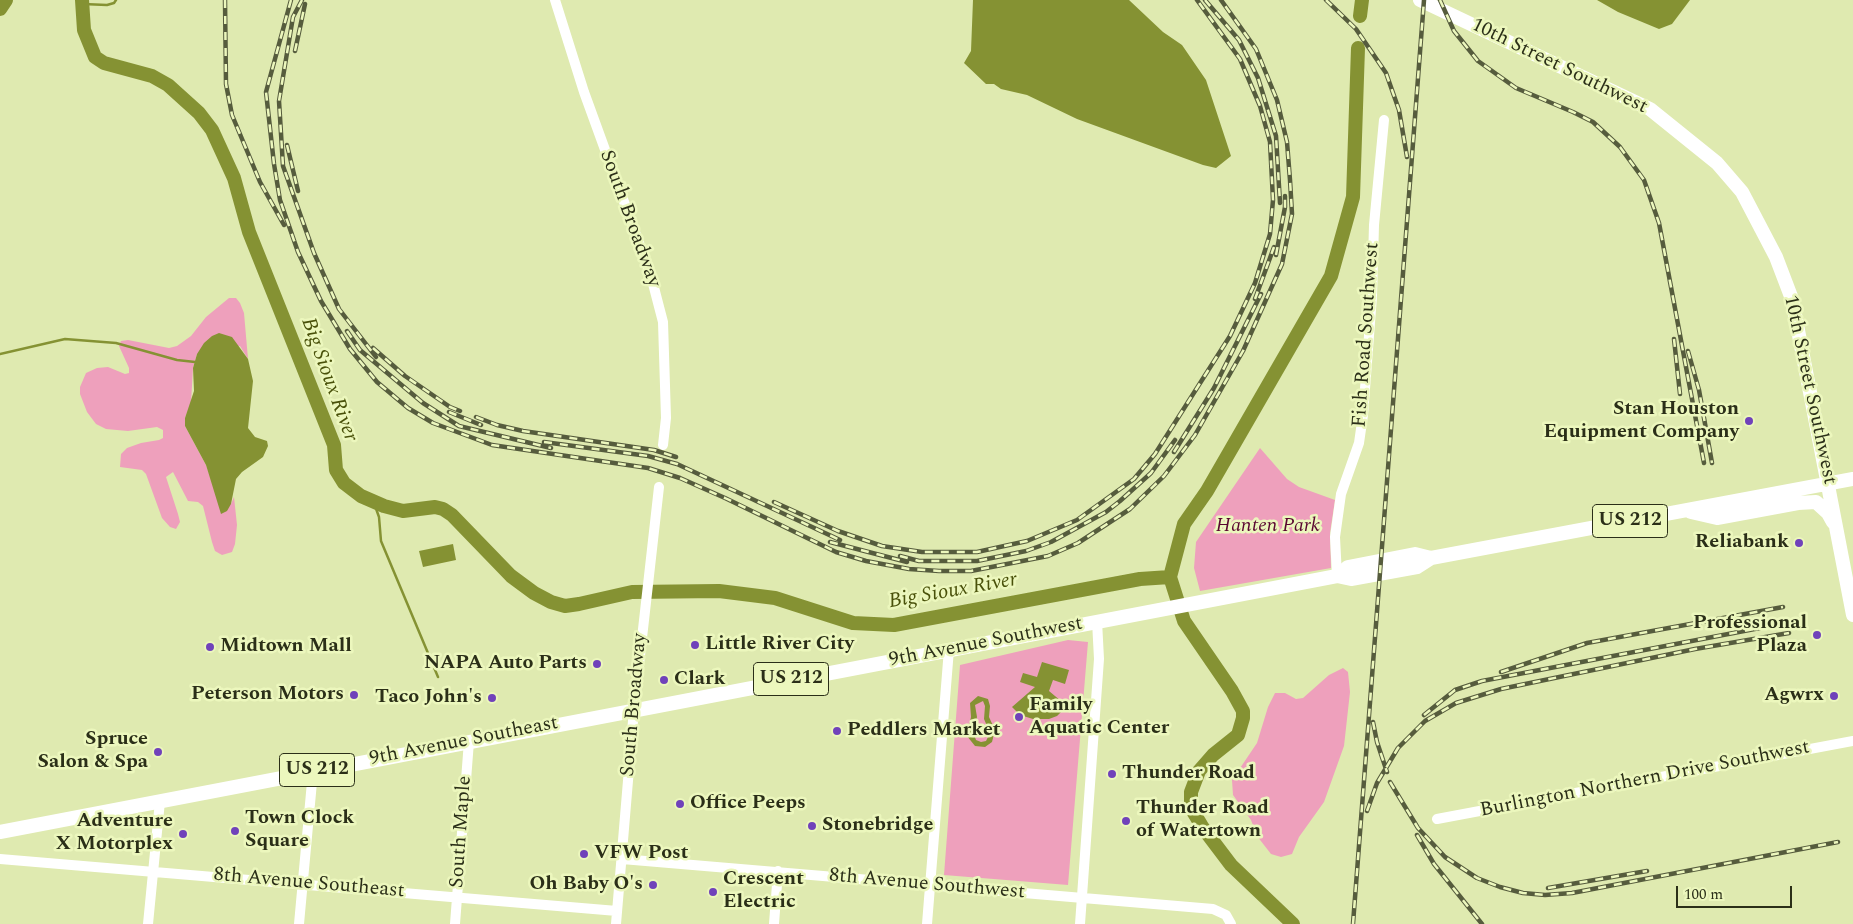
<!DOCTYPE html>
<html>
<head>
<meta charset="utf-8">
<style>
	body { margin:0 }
	#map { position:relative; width:1853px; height:924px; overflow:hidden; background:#dfeab0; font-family:Spectral,serif }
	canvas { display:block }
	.scale { position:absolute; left:1676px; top:886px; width:116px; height:22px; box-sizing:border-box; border:2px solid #2b2f18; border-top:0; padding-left:6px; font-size:15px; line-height:18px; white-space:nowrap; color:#2b2f18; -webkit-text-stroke:4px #ecf7bd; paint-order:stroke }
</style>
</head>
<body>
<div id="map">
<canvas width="1853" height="924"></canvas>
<div class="scale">100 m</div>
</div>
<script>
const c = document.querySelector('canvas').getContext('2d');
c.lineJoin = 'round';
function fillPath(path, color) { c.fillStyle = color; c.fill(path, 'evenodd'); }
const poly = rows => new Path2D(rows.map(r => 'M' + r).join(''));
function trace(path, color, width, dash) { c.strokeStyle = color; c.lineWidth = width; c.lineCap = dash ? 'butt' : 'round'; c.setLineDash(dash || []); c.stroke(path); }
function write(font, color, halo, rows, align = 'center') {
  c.font = font + ' Spectral,serif'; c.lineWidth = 5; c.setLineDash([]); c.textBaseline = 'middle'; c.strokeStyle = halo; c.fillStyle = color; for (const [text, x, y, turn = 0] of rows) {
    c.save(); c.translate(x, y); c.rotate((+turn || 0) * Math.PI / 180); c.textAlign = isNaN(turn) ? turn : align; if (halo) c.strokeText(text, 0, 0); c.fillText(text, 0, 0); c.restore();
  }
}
fillPath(poly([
	[229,298,236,298,240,303,244,313,248,359,240,346,197,354,193,368,191,403,185,418,185,426,206,465,216,493,231,504,234,497,237,525,235,544,232,552,222,555,215,551,212,542,203,506,198,502,188,501,173,472,166,477,178,514,180,522,176,529,170,527,162,518,146,474,142,470,120,467,121,454,127,448,141,443,159,440,163,438,163,430,157,427,128,431,106,429,96,424,87,412,80,394,80,387,86,373,97,368,108,367,125,374,129,373,129,368,119,346,121,341,128,340,169,348,177,346,191,336,206,317],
	[1260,448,1287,479,1299,487,1335,500,1330,533,1331,568,1200,591,1194,568,1196,542],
	[1068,640,1088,642,1068,885,944,875,960,665],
	[1343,668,1348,672,1350,692,1344,746,1324,802,1299,837,1292,854,1281,857,1271,854,1257,836,1251,820,1233,795,1232,780,1257,743,1268,707,1275,693,1285,693,1296,699,1303,698,1329,675]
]), '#eea0bc');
fillPath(poly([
	[973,0,1129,0,1163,32,1182,45,1206,80,1231,156,1216,168,1203,165,1077,119,1027,95,1001,89,994,84,986,84,964,63,971,51],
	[1597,0,1690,0,1672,24,1659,29,1618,12],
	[219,333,232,337,248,359,253,381,248,428,255,437,267,441,268,446,263,457,242,472,236,479,231,504,227,511,221,514,206,465,185,426,185,418,194,391,193,368,197,354,204,343,212,336],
	[453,544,456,560,423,567,419,551],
	[1042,662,1069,670,1065,684,1053,680,1049,691,1067,706,1057,716,1049,719,1033,719,1020,715,1012,707,1035,687,1020,682,1023,673,1037,677],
	[978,696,988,699,990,706,989,717,995,730,992,742,985,747,975,746,967,736,971,717,970,703],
	[983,701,985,706,984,719,990,733,986,741,981,742,976,740,973,732,977,717,975,705]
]), '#859233');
trace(poly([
	[83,4,107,5,114,3,116,0],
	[0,354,65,339,116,343,177,360,195,362],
	[374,503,379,517,381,541,438,677]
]), '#859233', 2.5);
trace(poly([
	[82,0,84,30,95,57,104,63,152,76,168,85,199,113,212,130,234,178,249,232,334,445,336,470,344,483,361,496,384,506,403,511,435,507,443,509,452,515,511,576,534,593,551,602,565,606,579,604,632,592,719,591,775,598,853,623,894,625,1140,579,1170,577],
	[0,9,6,0],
	[1360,16,1362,0],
	[1170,577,1184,524,1207,491,1331,276,1353,197,1358,48],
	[1170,577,1184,621,1232,691,1243,711,1243,718,1238,735,1213,755,1199,771,1191,792,1191,808,1203,828,1231,865,1293,924]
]), '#859233', 14);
trace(poly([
	[555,0,584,92,651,276,663,322,666,418,663,445],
	[1337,576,1335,537,1341,494,1359,443,1363,415,1372,296,1374,225,1384,120],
	[1437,819,1853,741],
	[0,859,617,911],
	[622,859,1213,909,1226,915,1231,924],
	[148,924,160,801],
	[299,924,313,771],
	[455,924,469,741],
	[616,924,634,709,659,487],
	[774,924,778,871],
	[927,924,949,649],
	[1080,924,1099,659,1097,621]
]), '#fff', 10);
trace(poly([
	[1420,0,1650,109,1717,163,1742,192,1776,257,1792,299,1853,615],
	[1691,512,1717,518,1798,503,1816,502,1828,513,1833,522],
	[1337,576,1348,567,1415,554,1431,558],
	[0,832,1337,576,1351,579,1417,567,1431,558,1853,479]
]), '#fff', 14);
const rail = poly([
	[225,0,226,84,232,115,260,182,284,225],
	[291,0,266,92,274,164,280,200,298,252,321,301,350,349,377,382,408,408,433,423,492,445,648,468,680,478,725,498,836,552,866,561,909,569,939,571,971,571,1048,556,1078,543,1130,509,1164,476,1195,435,1243,351,1282,264,1292,214,1290,180,1287,142,1277,100,1256,49,1221,0],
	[302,0,293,17,279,101,283,166,314,253,339,309,376,357],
	[1205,0,1239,40,1258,78,1276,136,1280,203],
	[1326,0,1356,29,1386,73,1399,110,1407,157],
	[1440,0,1454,31,1478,61,1516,88,1573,112,1593,122,1620,147,1644,180,1659,223,1704,463],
	[295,51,305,4],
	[287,145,298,191],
	[1276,255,1285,207,1285,196],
	[1255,299,1274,247],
	[347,331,360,350,423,403,459,426,551,448],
	[1674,339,1680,394],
	[373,348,405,376,450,407,460,411],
	[1688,351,1699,390,1712,463],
	[449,412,481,425],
	[476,417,497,425,523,431,654,450,676,457],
	[544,442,648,456,677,464,840,540],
	[1174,452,1214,388,1261,294],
	[774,502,838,531,882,546,922,552,977,552,1027,541,1077,520,1134,479,1155,454,1230,336,1255,283,1270,234,1273,200,1270,142,1260,106,1240,59,1197,0],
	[830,542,907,562],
	[900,556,919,561,977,561,1026,551,1051,542,1106,512,1120,501,1151,473,1175,440],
	[1501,672,1587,643,1783,607],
	[1424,715,1455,690,1482,681,1786,623],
	[1373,722,1377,742,1387,772],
	[1390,782,1418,828,1445,857,1477,878,1500,887,1523,893,1545,895,1572,893,1838,842],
	[1367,811,1377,783,1398,748,1425,721,1456,703,1501,689,1695,649,1789,633],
	[1417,835,1434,864,1482,924],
	[1548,888,1647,871],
	[1353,924,1424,0]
]);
trace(rail, '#565c3d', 4.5);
trace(rail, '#ecf7bd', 2.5, [8]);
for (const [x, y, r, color] of [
	[1749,421,5,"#7042ba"],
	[1799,543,5,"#7042ba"],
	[1817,635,5,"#7042ba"],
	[695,645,5,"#7042ba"],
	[210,647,5,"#7042ba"],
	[597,664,5,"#7042ba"],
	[664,680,5,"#7042ba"],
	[354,695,5,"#7042ba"],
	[1834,696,5,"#7042ba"],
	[492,698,5,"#7042ba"],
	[1019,717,5,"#7042ba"],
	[837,731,5,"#7042ba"],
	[158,752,5,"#7042ba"],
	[1112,774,5,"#7042ba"],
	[680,804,5,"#7042ba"],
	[1126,821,5,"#7042ba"],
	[812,826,5,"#7042ba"],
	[235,831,5,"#7042ba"],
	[183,834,5,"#7042ba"],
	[584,854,5,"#7042ba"],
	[653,885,5,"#7042ba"],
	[713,892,5,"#7042ba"]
]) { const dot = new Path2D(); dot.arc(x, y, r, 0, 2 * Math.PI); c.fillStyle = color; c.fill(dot); trace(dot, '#ecf7bd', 2); }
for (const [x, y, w] of [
	[1630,521,75],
	[791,679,75],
	[317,770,75]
]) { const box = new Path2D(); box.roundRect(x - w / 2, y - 16.5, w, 33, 4); c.fillStyle = '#ecf7bd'; c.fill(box); trace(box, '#2b2f18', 1); }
write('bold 19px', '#2b2f18', null, [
	["US 212",1630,521],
	["US 212",791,679],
	["US 212",317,770]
]);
write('20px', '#2b2f18', '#ecf7bd', [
	["10th Street Southwest",1559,67,26],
	["South Broadway",629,219,70],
	["Fish Road Southwest",1367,335,-86],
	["10th Street Southwest",1809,390,78],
	["9th Avenue Southwest",986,643,-11],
	["South Broadway",635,705,-85],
	["9th Avenue Southeast",464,742,-11],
	["Burlington Northern Drive Southwest",1645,780,-11],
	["South Maple",462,832,-86],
	["8th Avenue Southeast",309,884,5],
	["8th Avenue Southwest",927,885,5]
]);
write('bold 20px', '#2b2f18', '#ecf7bd', [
	["Stan Houston",1739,410,"right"],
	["Equipment Company",1739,433,"right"],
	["Reliabank",1789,543,"right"],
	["Professional",1807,624,"right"],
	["Plaza",1807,647,"right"],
	["Little River City",705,645],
	["Midtown Mall",220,647],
	["NAPA Auto Parts",587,664,"right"],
	["Clark",674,680],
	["Peterson Motors",344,695,"right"],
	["Agwrx",1824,696,"right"],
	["Taco John's",482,698,"right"],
	["Family",1029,706],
	["Aquatic Center",1029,729],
	["Peddlers Market",847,731],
	["Spruce",148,740,"right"],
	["Salon & Spa",148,763,"right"],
	["Thunder Road",1122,774],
	["Office Peeps",690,804],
	["Thunder Road",1136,809],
	["of Watertown",1136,832],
	["Town Clock",245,819],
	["Square",245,842],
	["Adventure",173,822,"right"],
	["X Motorplex",173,845,"right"],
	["Stonebridge",822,826],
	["VFW Post",594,854],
	["Crescent",723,880],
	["Electric",723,903],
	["Oh Baby O's",643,885,"right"]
], 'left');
write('italic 20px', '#5a0631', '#ecf7bd', [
	["Hanten Park",1268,527]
]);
write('italic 21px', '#49510a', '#ecf7bd', [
	["Big Sioux River",328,380,70],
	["Big Sioux River",953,592,-10]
]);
</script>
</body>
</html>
